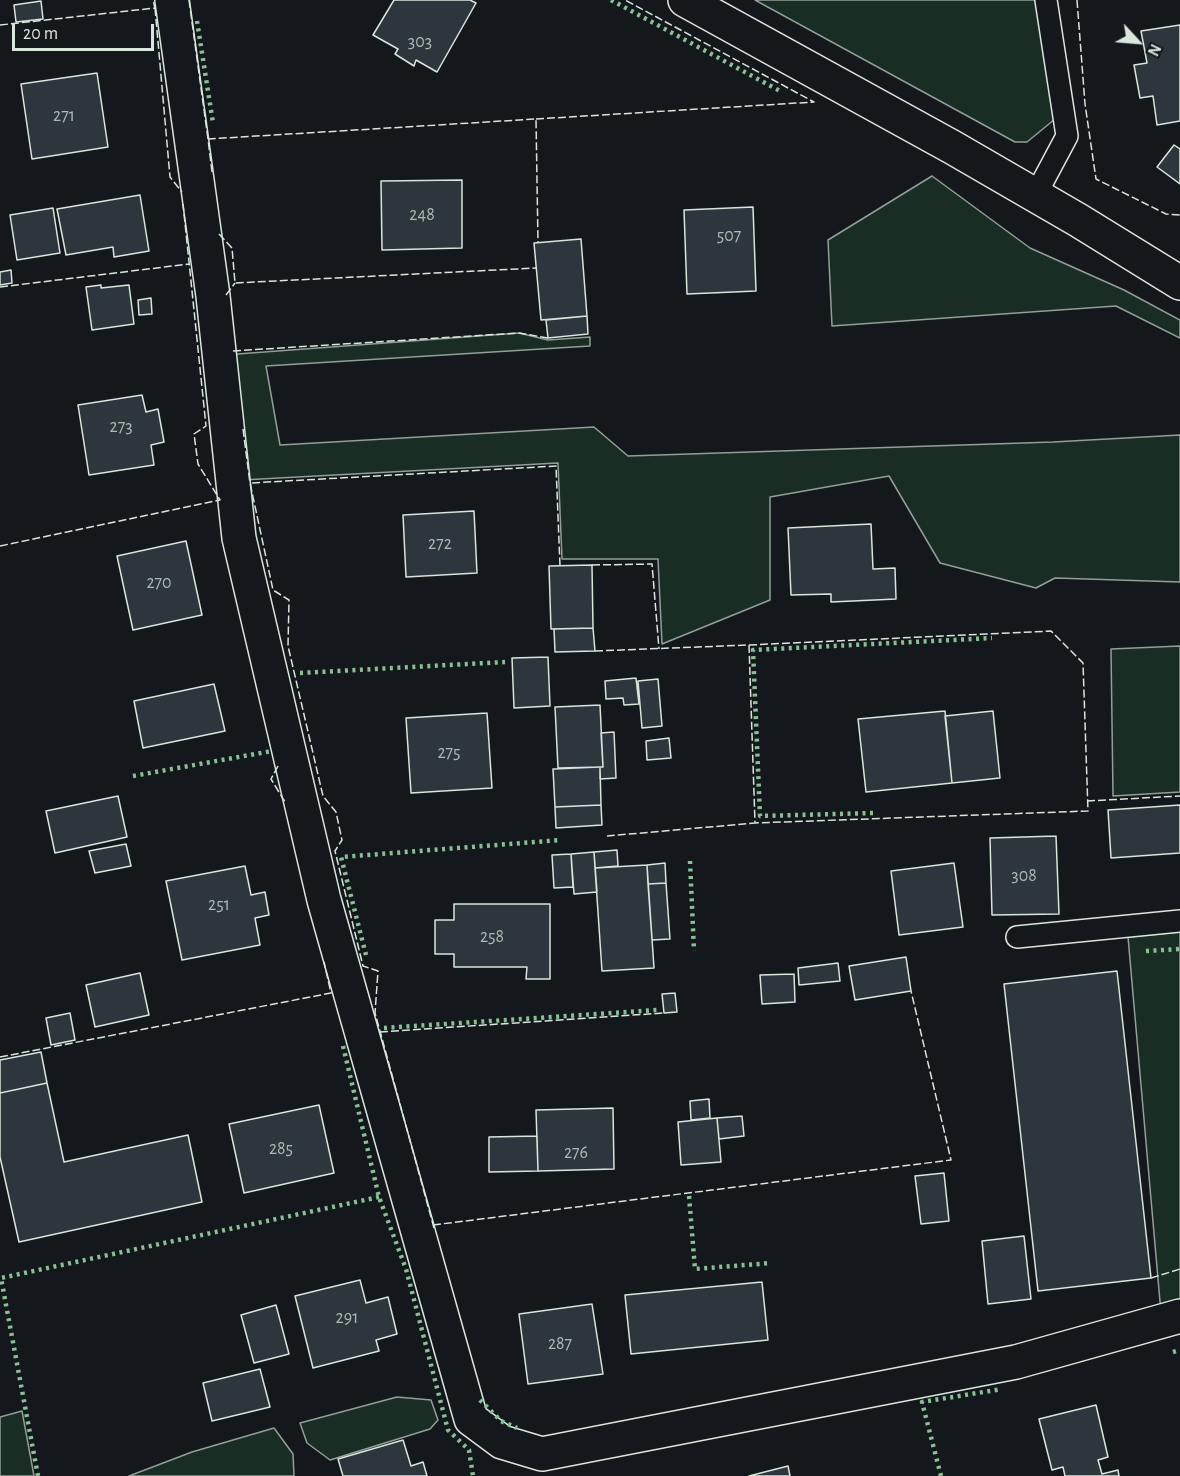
<!DOCTYPE html>
<html>
<head>
<meta charset="utf-8">
<style>
	body { margin:0 }
	#map { position:relative; width:1180px; height:1476px; overflow:hidden; background:#14181c; font-family:"Alegreya Sans",sans-serif }
	canvas { display:block }
	.north { position:absolute; left:1108px; top:12px; width:60px; height:60px; -webkit-text-stroke:4px #14181c; paint-order:stroke; rotate:116deg; font-size:16px; font-weight:700; line-height:24px; text-align:center; color:#d8e6dc }
	.north::after { content:''; display:block; margin:auto; width:21px; height:27px; background:#d8e6dc; clip-path:polygon(50% 0,100% 100%,50% 72%,0 100%) }
	.scale { position:absolute; left:12px; top:24px; width:142px; height:27px; box-sizing:border-box; border:3px solid #d8e6dc; border-top:0; padding-left:8px; font-size:18px; line-height:21px; white-space:nowrap; color:#d8e6dc; -webkit-text-stroke:4px #14181c; paint-order:stroke }
</style>
</head>
<body>
<div id="map">
<canvas width="1180" height="1476"></canvas>
<div class="north">N</div>
<div class="scale">20 m</div>
</div>
<script>
const c = document.querySelector('canvas').getContext('2d');
c.lineJoin = 'round';
function fillPath(path, color) { c.fillStyle = color; c.fill(path, 'evenodd'); }
const poly = rows => new Path2D(rows.map(r => 'M' + r).join(''));
function trace(path, color, width, dash) { c.strokeStyle = color; c.lineWidth = width; c.lineCap = dash ? 'butt' : 'round'; c.setLineDash(dash || []); c.stroke(path); }
function write(font, color, halo, rows, align = 'center') {
  c.font = font + ' "Alegreya Sans",sans-serif'; c.lineWidth = 4.5; c.setLineDash([]); c.textBaseline = 'middle'; c.strokeStyle = halo; c.fillStyle = color; for (const [text, x, y, turn = 0] of rows) {
    c.save(); c.translate(x, y); c.rotate((+turn || 0) * Math.PI / 180); c.textAlign = isNaN(turn) ? turn : align; if (halo) c.strokeText(text, 0, 0); c.fillText(text, 0, 0); c.restore();
  }
}
const green = poly([
	[755,0,1039,0,1055,119,1027,142,1015,142,755,0],
	[932,176,1030,248,1124,290,1180,320,1180,338,1116,306,832,326,828,240,932,176],
	[519,333,548,340,590,337,590,346,266,366,280,445,594,427,628,456,1053,442,1180,435,1180,582,1055,578,1036,588,940,563,889,476,770,497,770,600,662,644,658,559,562,559,558,463,242,480,224,355,519,333],
	[1180,646,1180,792,1113,796,1111,649,1180,646],
	[1180,932,1180,1307,1161,1313,1128,937,1180,932],
	[397,1397,431,1400,438,1420,430,1429,330,1460,307,1443,300,1423,397,1397],
	[22,1411,34,1476,0,1476,0,1417,22,1411],
	[274,1428,293,1454,294,1476,129,1476,192,1452,274,1428]
]);
fillPath(green, '#1a2d24');
trace(green, '#939e99', 1.5);
const building = poly([
	[394,0,470,0,476,3,437,72,416,60,414,66,395,54,398,49,373,35,394,0],
	[41,1,43,19,16,22,14,5,41,1],
	[1180,25,1180,121,1157,125,1153,96,1140,98,1134,65,1147,63,1141,31,1180,25],
	[97,73,108,147,32,159,21,84,97,73],
	[1174,145,1180,149,1180,184,1157,167,1174,145],
	[462,180,462,248,382,250,381,181,462,180],
	[140,195,149,251,114,257,113,247,66,255,57,209,140,195],
	[753,207,756,291,687,294,684,210,753,207],
	[53,208,60,253,17,260,10,215,53,208],
	[581,239,587,316,541,320,534,243,581,239],
	[11,270,12,283,0,285,0,272,11,270],
	[101,285,101,288,129,285,134,324,92,330,86,287,101,285],
	[151,298,152,314,139,315,138,300,151,298],
	[587,316,588,334,548,338,546,320,587,316],
	[142,395,146,412,158,409,164,442,151,445,154,465,89,475,78,405,142,395],
	[474,511,477,573,406,577,403,515,474,511],
	[871,524,873,569,895,568,896,599,831,602,831,594,791,595,788,528,871,524],
	[186,541,202,615,133,630,117,556,186,541],
	[592,565,593,628,551,629,549,566,592,565],
	[593,628,595,651,555,652,554,629,593,628],
	[548,657,550,706,514,708,512,658,548,657],
	[636,678,639,704,624,705,623,698,606,699,605,681,636,678],
	[658,679,662,726,642,728,638,681,658,679],
	[214,684,225,731,143,748,134,701,214,684],
	[600,705,603,767,558,768,555,707,600,705],
	[945,711,952,783,866,792,858,719,945,711],
	[993,711,1000,778,952,783,945,716,993,711],
	[487,713,492,788,411,793,406,718,487,713],
	[614,732,616,778,600,779,600,767,603,767,601,733,614,732],
	[669,738,671,758,647,760,646,741,669,738],
	[600,767,601,805,555,807,553,769,600,767],
	[118,796,127,837,55,853,46,811,118,796],
	[601,805,602,825,556,828,555,807,601,805],
	[1180,805,1180,853,1111,858,1108,810,1180,805],
	[1056,836,1059,914,992,915,990,838,1056,836],
	[126,844,131,866,95,873,89,851,126,844],
	[617,850,618,866,595,868,594,852,617,850],
	[594,852,597,892,574,894,571,854,594,852],
	[571,854,573,887,554,888,552,855,571,854],
	[665,863,666,883,648,884,647,865,665,863],
	[954,863,963,927,899,935,891,871,954,863],
	[647,865,654,968,602,971,595,868,647,865],
	[245,866,251,895,265,892,269,915,255,918,260,945,182,960,166,881,245,866],
	[666,883,670,939,652,940,648,884,666,883],
	[454,904,550,904,550,979,526,979,527,967,454,967,454,954,435,954,435,920,454,920,454,904],
	[906,957,911,991,855,1000,849,966,906,957],
	[838,963,840,981,799,985,798,968,838,963],
	[1117,971,1151,1278,1038,1291,1004,984,1117,971],
	[140,973,149,1015,95,1027,86,985,140,973],
	[794,974,795,1002,762,1004,760,975,794,974],
	[675,993,677,1012,664,1013,662,994,675,993],
	[70,1013,75,1040,51,1045,46,1018,70,1013],
	[41,1052,47,1083,0,1093,0,1060,41,1052],
	[47,1083,64,1162,188,1135,202,1202,19,1242,0,1157,0,1093,47,1083],
	[709,1099,710,1118,691,1120,690,1101,709,1099],
	[319,1105,334,1173,244,1193,229,1124,319,1105],
	[613,1108,614,1169,538,1171,536,1110,613,1108],
	[742,1116,744,1136,719,1139,717,1118,742,1116],
	[717,1118,721,1162,681,1165,678,1122,717,1118],
	[537,1136,538,1171,489,1172,489,1137,537,1136],
	[944,1173,949,1221,921,1224,915,1176,944,1173],
	[1024,1236,1031,1299,988,1304,982,1241,1024,1236],
	[360,1280,366,1303,388,1297,397,1334,376,1340,379,1351,313,1368,295,1296,360,1280],
	[762,1282,768,1340,631,1354,625,1295,762,1282],
	[592,1304,603,1374,528,1384,519,1314,592,1304],
	[276,1305,289,1354,254,1363,241,1315,276,1305],
	[260,1369,270,1407,212,1421,203,1383,260,1369],
	[1096,1405,1108,1457,1098,1460,1102,1474,1118,1470,1119,1476,1065,1476,1063,1467,1052,1470,1039,1419,1096,1405],
	[403,1440,411,1466,423,1462,427,1476,343,1476,338,1459,403,1440],
	[788,1466,790,1476,749,1476,788,1466]
]);
fillPath(building, '#2c363c');
trace(building, '#d8e6dc', 1.5);
const service = poly([
	[1035,196,1067,136,1046,0],
	[1017,937,1180,921]
]);
const minor = poly([
	[172,0,213,296,239,538,324,900,471,1419,502,1442,542,1454,1016,1362,1180,1316]
]);
const tertiary = poly([
	[685,0,952,147,1078,220,1180,283]
]);
trace(service, '#d8e6dc', 24);
trace(minor, '#d8e6dc', 36);
trace(tertiary, '#d8e6dc', 36);
trace(service, '#14181c', 21);
trace(minor, '#14181c', 33);
trace(tertiary, '#14181c', 33);
trace(poly([
	[611,0,780,91],
	[197,21,213,123],
	[300,673,505,662],
	[133,776,272,751],
	[873,813,760,816,753,650,992,638],
	[690,861,694,951],
	[1146,951,1180,949],
	[366,955,341,857,561,840],
	[384,1028,658,1010],
	[343,1046,379,1197,406,1269,448,1430,469,1450,473,1476],
	[689,1196,695,1269,771,1263],
	[1173,1352,1180,1350],
	[480,1400,501,1421,517,1428],
	[38,1476,1,1278,379,1197],
	[941,1476,922,1402,1002,1389]
]), '#8ac095', 4.5, [3, 4.5]);
trace(poly([
	[189,0,208,139],
	[1077,0,1085,104,1096,179,1166,214,1180,215],
	[155,8,170,177,182,192],
	[0,25,155,8,153,0],
	[536,119,814,102,625,0],
	[212,172,208,139,536,119,538,242],
	[219,234,232,248,235,283,536,268],
	[0,287,189,264],
	[226,295,235,283],
	[233,351,519,333,548,338],
	[243,429,250,483],
	[0,546,220,500,198,464,194,434,206,426,183,204],
	[592,565,652,564,659,649],
	[749,645,1051,631,1083,663,1088,811,755,823],
	[595,651,749,645,755,823,607,836],
	[278,766,271,779,285,802],
	[1087,801,1180,796],
	[380,1032,664,1013],
	[0,1057,331,993,324,962],
	[433,1225,951,1160,911,991],
	[434,1228,375,1013,378,971,363,966,335,851,342,840,336,812,323,796,288,646,289,600,273,590,250,483,556,466,560,566],
	[1151,1278,1180,1269]
]), '#d8e6dc', 1.5, [8, 3]);
write('18px', '#adbab4', null, [
	["303",420,42],
	["271",64,116],
	["248",422,215],
	["507",729,236],
	["273",121,427],
	["272",440,544],
	["270",159,583],
	["275",449,753],
	["308",1024,876],
	["251",219,905],
	["258",492,937],
	["285",281,1149],
	["276",576,1153],
	["291",347,1318],
	["287",560,1344]
]);
</script>
</body>
</html>
